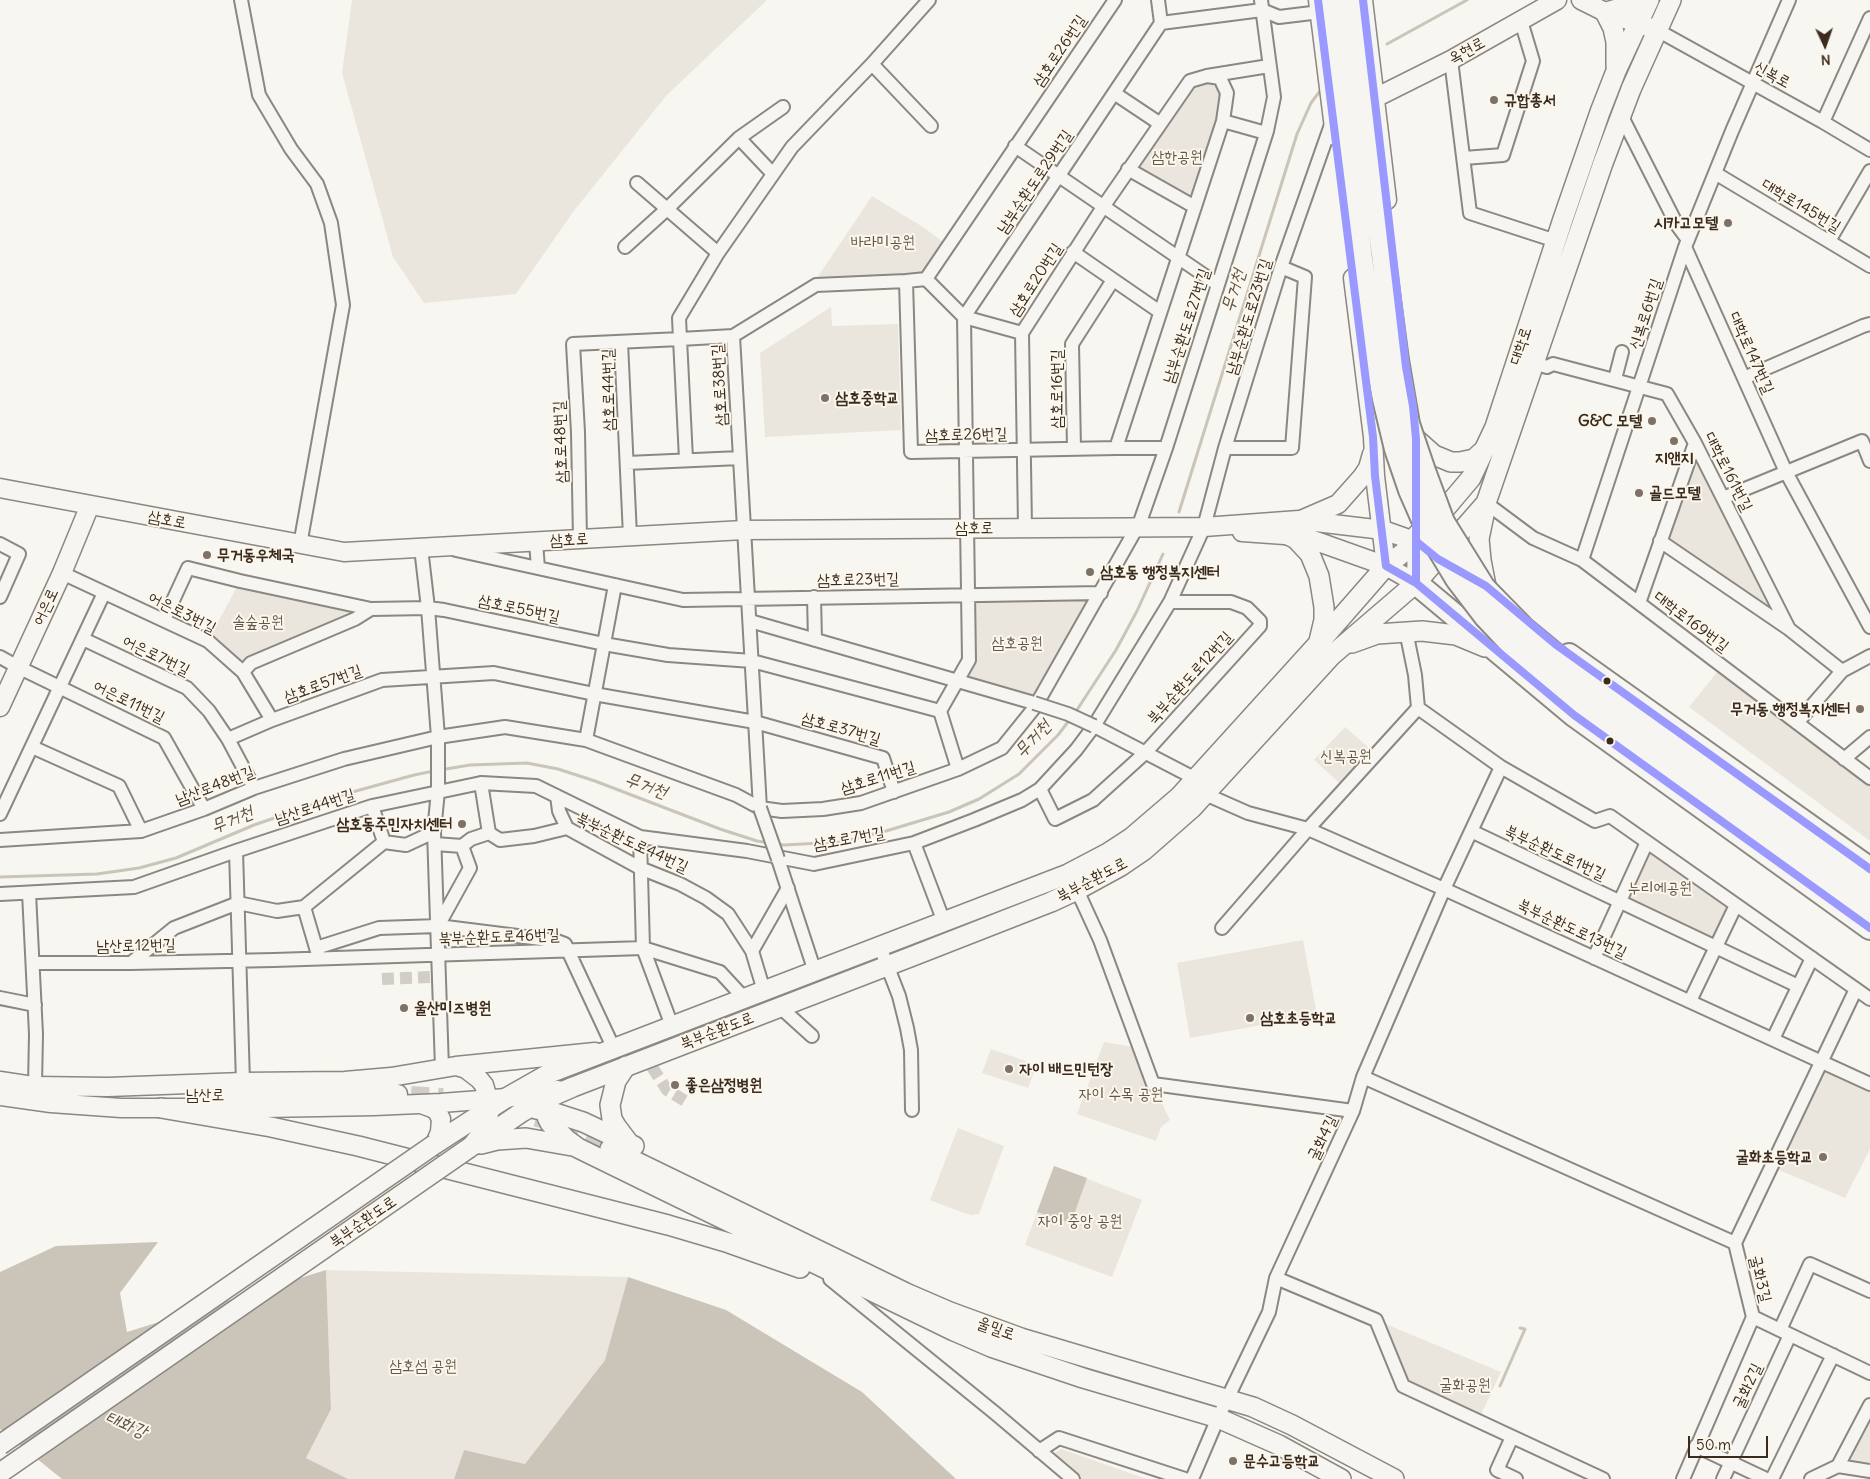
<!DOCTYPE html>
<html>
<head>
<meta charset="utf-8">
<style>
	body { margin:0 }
	#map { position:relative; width:1870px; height:1479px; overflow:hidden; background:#f8f6f0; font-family:Delius,sans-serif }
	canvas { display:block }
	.north { position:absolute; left:1800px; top:20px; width:50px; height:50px; -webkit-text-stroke:4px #fbf7ec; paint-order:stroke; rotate:177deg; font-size:14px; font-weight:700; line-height:20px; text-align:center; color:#3b2a1e }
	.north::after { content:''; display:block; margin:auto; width:18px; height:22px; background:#3b2a1e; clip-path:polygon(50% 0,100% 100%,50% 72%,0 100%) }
	.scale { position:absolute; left:1688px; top:1436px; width:80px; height:22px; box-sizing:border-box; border:2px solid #3b2a1e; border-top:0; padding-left:6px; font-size:15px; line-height:18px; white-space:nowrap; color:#3b2a1e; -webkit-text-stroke:4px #fbf7ec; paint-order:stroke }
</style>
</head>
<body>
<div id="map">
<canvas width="1870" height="1479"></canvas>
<div class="north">N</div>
<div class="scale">50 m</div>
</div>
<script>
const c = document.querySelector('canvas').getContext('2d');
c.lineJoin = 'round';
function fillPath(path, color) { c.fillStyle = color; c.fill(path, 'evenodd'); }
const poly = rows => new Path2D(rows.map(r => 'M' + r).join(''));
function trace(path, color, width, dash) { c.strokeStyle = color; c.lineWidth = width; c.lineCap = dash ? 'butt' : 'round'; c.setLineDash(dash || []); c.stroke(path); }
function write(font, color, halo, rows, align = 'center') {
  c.font = font + ' Delius,"Poor Story",sans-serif'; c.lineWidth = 4; c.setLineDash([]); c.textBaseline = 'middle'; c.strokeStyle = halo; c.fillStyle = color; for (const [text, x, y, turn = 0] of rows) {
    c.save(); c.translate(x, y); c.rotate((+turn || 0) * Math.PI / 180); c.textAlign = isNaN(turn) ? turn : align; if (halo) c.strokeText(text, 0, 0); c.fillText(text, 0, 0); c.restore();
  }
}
fillPath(poly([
	[352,0,767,0,666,96,573,212,516,294,424,303,393,257,342,73],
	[1207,76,1227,93,1195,207,1128,169,1190,81],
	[872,196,923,227,943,242,924,275,815,281],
	[831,307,832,326,898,324,901,430,765,437,760,353],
	[1695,443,1789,629,1660,541],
	[240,581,371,609,243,672,208,641],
	[1093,599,1036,695,1032,696,964,678,973,601],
	[1718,671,1870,784,1870,841,1689,707],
	[1345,727,1376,754,1345,788,1314,760],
	[1647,842,1736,905,1716,947,1620,902],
	[1303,940,1317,1015,1190,1038,1177,963],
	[1104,1042,1140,1048,1153,1084,1170,1120,1161,1127,1156,1141,1077,1114],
	[991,1049,1037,1065,1028,1088,982,1073],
	[1822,1062,1870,1084,1870,1149,1845,1198,1772,1167],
	[958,1128,1004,1146,979,1214,972,1215,964,1213,930,1200],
	[1054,1166,1142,1200,1112,1277,1025,1245],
	[326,1270,628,1277,605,1360,525,1464,464,1450,454,1479,348,1479,306,1458,331,1409],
	[1376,1320,1501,1372,1478,1421,1403,1386],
	[1870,1405,1870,1471,1838,1466],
	[1061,1449,1147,1479,1082,1479,1052,1455]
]), '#eae6dd');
fillPath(poly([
	[1054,1166,1087,1178,1071,1223,1037,1212],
	[158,1242,120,1293,127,1332,326,1270,331,1409,306,1458,348,1479,62,1479,0,1429,0,1272,56,1246],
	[628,1277,726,1310,862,1392,956,1479,454,1479,464,1450,525,1464,605,1360]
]), '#cac4b9');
trace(poly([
	[1387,44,1467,0],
	[1179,512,1297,134,1311,103,1323,87],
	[1075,713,1116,650,1137,611,1163,554],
	[440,770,470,765,527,763,558,769,595,781,720,829,757,841,770,843],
	[776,844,784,845,841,842,886,831,949,812,979,799,1019,774,1058,735,1071,718],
	[0,877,97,874,139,868,176,858,254,825,338,796,414,775,434,771],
	[1500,1386,1525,1329,1520,1328]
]), '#cac4b9', 3);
trace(poly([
	[382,979,431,977],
	[652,1067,667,1090,687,1102]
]), '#d2cdc6', 12, [12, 6]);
trace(poly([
	[411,1095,443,1097],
	[484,1103,545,1120,610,1149]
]), '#d2cdc6', 18, [18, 9]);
const street = poly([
	[241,0,259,95,291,149,317,184,331,223,343,305,300,545],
	[1115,0,926,279,906,281,911,452,1116,448,1223,121,1227,93,1220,78,1207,76],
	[1158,0,1161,23],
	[1657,30,1823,122,1870,150],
	[1451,60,1470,213,1556,241],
	[872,64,931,126],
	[1114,93,1159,123],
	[1621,115,1677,225,1688,240],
	[1223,121,1266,133],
	[1823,122,1870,18],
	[739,138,773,174],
	[1015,146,1217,284],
	[1464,158,1503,155,1533,61,1521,21],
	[1128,169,1195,207],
	[1715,173,1870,266],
	[637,183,718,253],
	[1829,241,1870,171],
	[625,247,667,209,739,138,783,107],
	[1685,247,1786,472,1870,627],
	[1073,252,1160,312],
	[926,279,964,317,1022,333],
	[621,342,630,536],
	[1534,363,1547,367,1553,364,1667,394,1695,443,1789,629],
	[1744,378,1863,326,1870,324],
	[1615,379,1622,352],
	[1116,448,1166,448],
	[1225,448,1292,448,1305,277,1281,267],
	[1074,449,1072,344,1113,280],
	[686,459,680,339,733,336],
	[627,463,740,458],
	[1723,498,1862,441,1870,461],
	[1486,503,1533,538,1582,560,1870,778],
	[1025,528,1022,333,1103,207,1190,81,1207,76,1269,66],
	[580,539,578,432,573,344,680,339,679,318,718,253,792,147,872,64,929,0],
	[1660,541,1789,629,1842,671],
	[536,542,538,568],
	[0,544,19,554,0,597],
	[421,548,428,608,438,737,438,791,434,832,442,1068],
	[456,550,683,600,1101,593],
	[1582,560,1685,247,1732,131,1789,0],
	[62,573,208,641,243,672,272,720],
	[814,597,815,640],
	[1639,603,1695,443],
	[164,620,188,568,240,581,371,609],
	[750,621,1034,703],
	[1406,631,1415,675,1418,708,1501,767,1595,821,1610,816,1870,999],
	[83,639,187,688,209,711,228,739,254,788],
	[0,657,18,667,164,738,204,809],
	[243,672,251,663,355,619,371,609,428,608,444,610,604,644,668,655,752,661,940,711,958,769],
	[940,711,969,660,964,317,1161,23,1262,10,1279,17,1320,12],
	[1797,723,1842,671,1870,656],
	[1094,726,1196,779],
	[228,739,272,720,382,680,494,673,594,694,755,722,883,758,894,792],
	[586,740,615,585],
	[32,747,119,786,141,831],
	[1844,759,1870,737],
	[481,783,489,833],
	[1040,789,1055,819,1093,800,1145,753,1260,626,1260,621,1247,608,1231,602,1170,602],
	[1205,794,1248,813,1308,829,1444,889,1870,1084],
	[557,796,559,811,567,828],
	[372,806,384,842,406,845,434,832],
	[760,808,733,336,816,285,906,281],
	[0,814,104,593],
	[1471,831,1798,986],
	[640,837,643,948,672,1026],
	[0,840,141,831,204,809,254,788,344,759,438,737,505,727,586,740,736,795,760,808,782,811,823,809,861,803,958,769,1002,748,1035,707,1140,522,1166,448,1267,131,1274,97,1261,0],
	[914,843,944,922],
	[435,844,462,846,471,839,489,833,500,840,534,836,567,828,640,868,680,884,706,898,728,914,752,951,764,991],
	[462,846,470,868,438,926,557,941,565,944,614,1049],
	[236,851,243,1082],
	[778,859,815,972],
	[1077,890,1100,940,1153,1084,1353,1111],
	[29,893,36,1034,35,1086],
	[0,894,134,887,236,851,372,806,481,783,536,786,640,837,747,851,814,864,914,843,974,820,1022,800,1040,789,1076,750,1094,726,1170,602,1204,527,1225,448,1281,267,1332,122],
	[1222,928,1308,829,1418,708],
	[880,947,899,996,907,1028,911,1050,912,1110],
	[316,948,379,928,438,926],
	[752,951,788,888],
	[319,958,304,907,384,842],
	[1594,958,1647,842],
	[33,963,131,963,274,960,643,948,720,972,745,999],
	[131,963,174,928,238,903,277,911,304,907],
	[0,998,35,1005],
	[1690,1001,1736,905],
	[780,1007,812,1036],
	[1773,1039,1812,958],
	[1363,1077,1735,1243],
	[1276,1278,1376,1320,1403,1386,1603,1479],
	[830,1279,995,1413,1073,1479],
	[1870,1291,1810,1264,1780,1330,1870,1373],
	[1753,1317,1780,1330],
	[1512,1437,1497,1470,1516,1479],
	[1696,1446,1766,1479],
	[1039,1451,1059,1438,1185,1479],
	[1838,1466,1870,1471],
	[1192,1479,1218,1418,1269,1312,1276,1278,1353,1111,1363,1077,1444,889,1501,767],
	[1683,1479,1753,1317,1735,1243,1856,989],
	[1723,1479,1790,1335],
	[1772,1479,1833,1355],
	[1811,1479,1838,1466,1870,1405]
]);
const secondary = poly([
	[1318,0,1335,136],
	[1363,0,1387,200],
	[1581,0,1605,12,1657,30],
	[1605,12,1632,4,1641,0],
	[1375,98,1451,60,1557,0],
	[1353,278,1373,437,1375,476,1386,566],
	[0,488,344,552,744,530,1204,527,1299,520,1383,530,1417,542,1438,559],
	[1301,520,1338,504,1362,477,1368,468,1372,454],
	[1242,532,1299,536,1313,540,1386,566,1416,583,1417,534],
	[0,707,62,573,90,505],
	[456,1066,466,1069,479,1079,484,1085,488,1099,489,1114,486,1127,473,1144],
	[0,1081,46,1088],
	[35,1086,108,1087,243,1082,345,1081,391,1077,456,1066,595,1052],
	[204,1095,398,1094],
	[0,1096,51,1103,121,1108,264,1108,374,1106,441,1103,506,1098,558,1090],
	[421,1104,432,1108,437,1111,441,1119,440,1132,435,1144]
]);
const primary = poly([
	[1605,12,1613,28,1616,42,1616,66],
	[1416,439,1434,455,1451,462,1460,462,1474,459,1486,448],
	[1486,505,1479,539,1481,560,1486,586],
	[1288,535,1296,539,1310,554,1319,576,1324,607,1324,620,1319,641],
	[1352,643,1377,634,1422,631,1456,635,1485,647],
	[626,1066,616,1081,610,1105,612,1119,616,1126,628,1142],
	[550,1090,546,1104,547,1117,550,1123,567,1140,578,1148,676,1196,954,1331,991,1347,1083,1378,1218,1418,1279,1445,1341,1479],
	[161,1108,271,1127,358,1146,668,1225,729,1243,800,1268],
	[536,1109,552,1112,583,1122,634,1146],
	[435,1144,506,1098,550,1073,1068,874,1108,853,1131,838,1180,796,1317,645,1386,566,1417,542,1471,478,1495,427,1563,219,1600,112,1616,71,1649,0],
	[481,1144,497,1140,526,1138,572,1146],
	[469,1148,522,1112,541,1101,573,1087,913,956,1051,902,1077,890,1121,866,1143,851,1192,808,1331,656,1416,583,1486,503,1603,163,1631,89,1671,0],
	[610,1149,906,1293,950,1312,1021,1338,1253,1407,1292,1425,1394,1479]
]);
const highway = poly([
	[1416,583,1574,715,1870,928],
	[1569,655,1870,869]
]);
trace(street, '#8b8781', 16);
trace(secondary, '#8b8781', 21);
trace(primary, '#8b8781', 22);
trace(highway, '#8b8781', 26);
trace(street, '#f6f5f1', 12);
trace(secondary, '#f6f5f1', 18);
trace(primary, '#f6f5f1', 19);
trace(highway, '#f6f5f1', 22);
const streetBridge = poly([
	[1034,703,1068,714,1094,726],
	[760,808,778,859]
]);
const primaryBridge = poly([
	[0,1445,435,1144],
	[0,1473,469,1148]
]);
const highwayBridge = poly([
	[1330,0,1361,259,1374,345,1384,399,1396,449,1410,490,1428,531,1457,579,1486,617,1518,651,1554,682,1596,714,1870,910],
	[1349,0,1397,360,1408,424,1424,471,1443,522,1484,588,1524,629,1599,691,1870,887]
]);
trace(streetBridge, '#8b8781', 16, []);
trace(primaryBridge, '#8b8781', 22, []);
trace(highwayBridge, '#8b8781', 26, []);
trace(streetBridge, '#f6f5f1', 12);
trace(primaryBridge, '#f6f5f1', 19);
trace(highwayBridge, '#f6f5f1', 22);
trace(poly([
	[1318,0,1373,437,1375,476,1386,566,1416,583,1574,715,1870,928],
	[1363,0,1406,367,1413,406,1416,439,1416,583],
	[1417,542,1438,559,1486,586,1555,644,1870,869]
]), '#99f', 8);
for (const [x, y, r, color] of [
	[1494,100,5,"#7d7168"],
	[1728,223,5,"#7d7168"],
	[825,398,5,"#7d7168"],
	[1652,421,5,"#7d7168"],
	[1674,441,5,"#7d7168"],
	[1639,493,5,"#7d7168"],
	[207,555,5,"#7d7168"],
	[1090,572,5,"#7d7168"],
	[1607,681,4.5,"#3b2a1e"],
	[1860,709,5,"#7d7168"],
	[1610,741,4.5,"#3b2a1e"],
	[462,824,5,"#7d7168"],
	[404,1008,5,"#7d7168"],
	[1250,1018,5,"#7d7168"],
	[1009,1069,5,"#7d7168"],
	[675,1085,5,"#7d7168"],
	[1823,1157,5,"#7d7168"],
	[1233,1461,5,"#7d7168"]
]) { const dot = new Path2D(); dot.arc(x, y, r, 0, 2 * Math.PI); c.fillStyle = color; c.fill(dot); trace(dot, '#fbf7ec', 2); }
write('16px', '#3b2a1e', '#fbf7ec', [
	["삼호로26번길",1060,51,-56],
	["옥현로",1467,51,-29],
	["신복로",1772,75,29],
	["남부순환도로29번길",1035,182,-56],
	["대학로145번길",1801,206,31],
	["삼호로20번길",1036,280,-57],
	["신복로6번길",1646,314,-72],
	["남부순환도로23번길",1249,317,-73],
	["남부순환도로27번길",1187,326,-72],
	["대학로",1521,346,-72],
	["대학로147번길",1751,353,66],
	["삼호로38번길",720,385,-93],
	["삼호로16번길",1057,389,-90],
	["삼호로44번길",609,390,-91],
	["삼호로26번길",966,435,-1],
	["삼호로48번길",561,442,-92],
	["대학로161번길",1728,472,63],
	["삼호로",167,520,11],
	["삼호로",974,528],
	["삼호로",569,540,-3],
	["삼호로23번길",858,580,-1],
	["어은로",46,607,-65],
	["삼호로55번길",519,609,12],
	["어은로3번길",182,613,27],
	["대학로169번길",1691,622,37],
	["어은로7번길",156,656,26],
	["북부순환도로12번길",1190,678,-48],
	["삼호로57번길",323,684,-20],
	["어은로11번길",129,702,26],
	["삼호로37번길",841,729,16],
	["삼호로11번길",878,778,-17],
	["남산로48번길",215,786,-21],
	["남산로44번길",315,807,-18],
	["삼호로7번길",849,839,-10],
	["북부순환도로44번길",632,843,25],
	["북부순환도로1번길",1555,853,25],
	["북부순환도로",1092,880,-28],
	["북부순환도로13번길",1572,929,25],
	["북부순환도로46번길",499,937,-2],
	["남산로12번길",136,946,-1],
	["북부순환도로",717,1031,-21],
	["남산로",205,1095],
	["굴화4길",1323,1138,-65],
	["북부순환도로",363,1222,-35],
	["굴화3길",1760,1279,76],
	["울밀로",996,1329,20],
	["굴화2길",1748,1386,-65]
]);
write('bold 16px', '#3b2a1e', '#fbf7ec', [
	["규합총서",1504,100],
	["시카고모텔",1718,223,"right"],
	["삼호중학교",835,398],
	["G&C 모텔",1642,421,"right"],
	["지앤지",1674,458,"center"],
	["골드모텔",1649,493],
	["무거동우체국",217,555],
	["삼호동 행정복지센터",1100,572],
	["무거동 행정복지센터",1850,709,"right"],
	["삼호동주민자치센터",452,824,"right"],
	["울산미즈병원",414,1008],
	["삼호초등학교",1260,1018],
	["자이 배드민턴장",1019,1069],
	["좋은삼정병원",685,1085],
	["굴화초등학교",1813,1157,"right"],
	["문수고등학교",1243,1461]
], 'left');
write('16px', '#64564a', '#fbf7ec', [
	["삼한공원",1177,157],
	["바라미공원",883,242],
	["솔숲공원",258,622],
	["삼호공원",1017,643],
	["신복공원",1346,756],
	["누리에공원",1660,888],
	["자이 수목 공원",1121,1094],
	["자이 중앙 공원",1080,1221],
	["삼호섬 공원",423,1366],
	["굴화공원",1465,1385]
]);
write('italic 18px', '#605246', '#fbf7ec', [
	["무거천",1234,291,-73],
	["무거천",1033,739,-47],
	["무거천",646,786,20],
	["무거천",232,820,-22],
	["태화강",126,1425,23]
]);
</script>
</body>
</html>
